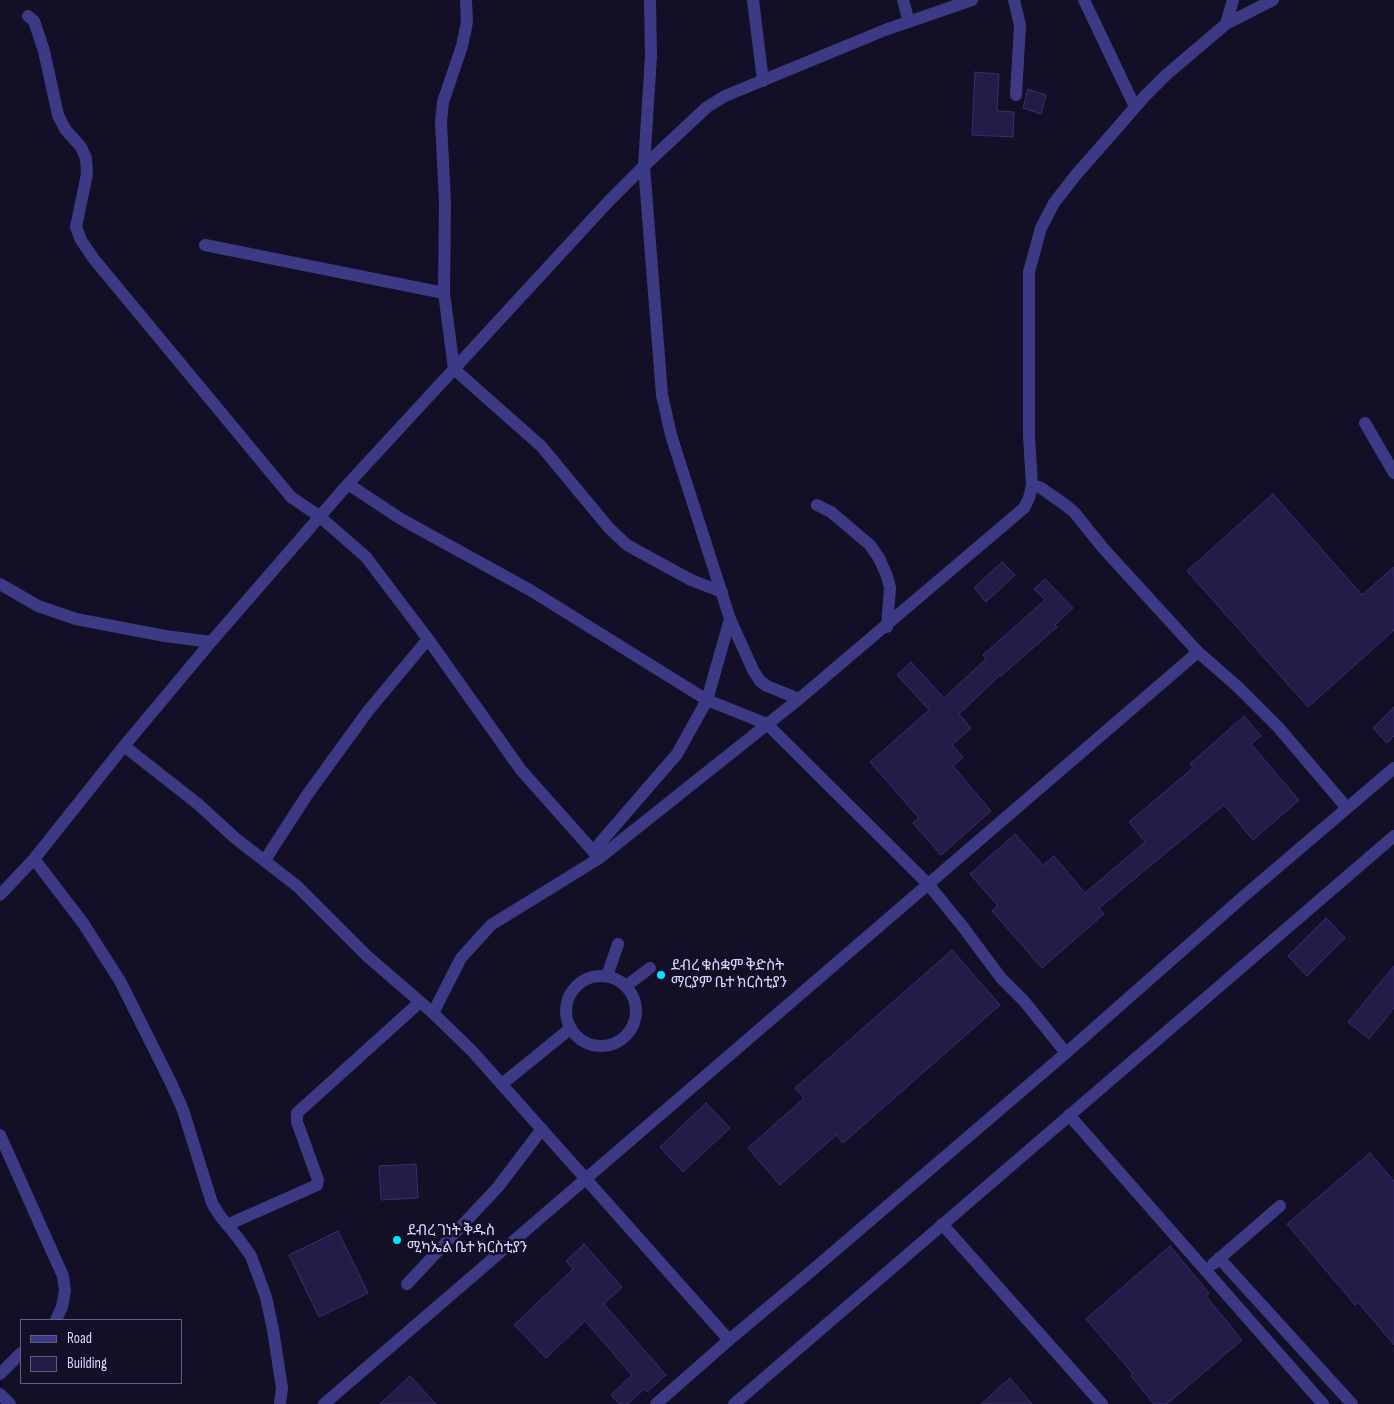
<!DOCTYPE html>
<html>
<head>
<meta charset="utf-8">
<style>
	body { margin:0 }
	#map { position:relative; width:1394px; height:1404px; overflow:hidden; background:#130f26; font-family:"Sofia Sans Condensed",sans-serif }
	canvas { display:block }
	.legend { position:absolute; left:20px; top:1319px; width:162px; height:65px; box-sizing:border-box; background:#130f26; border:1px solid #625e7d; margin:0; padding:6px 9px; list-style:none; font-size:15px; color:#d9d4ff }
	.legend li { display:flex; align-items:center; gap:10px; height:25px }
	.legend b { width:25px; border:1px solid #625e7d }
</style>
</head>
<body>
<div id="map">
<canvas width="1394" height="1404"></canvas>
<ul class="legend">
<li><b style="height:6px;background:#3d3a85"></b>Road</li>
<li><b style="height:14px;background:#241b47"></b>Building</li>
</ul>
</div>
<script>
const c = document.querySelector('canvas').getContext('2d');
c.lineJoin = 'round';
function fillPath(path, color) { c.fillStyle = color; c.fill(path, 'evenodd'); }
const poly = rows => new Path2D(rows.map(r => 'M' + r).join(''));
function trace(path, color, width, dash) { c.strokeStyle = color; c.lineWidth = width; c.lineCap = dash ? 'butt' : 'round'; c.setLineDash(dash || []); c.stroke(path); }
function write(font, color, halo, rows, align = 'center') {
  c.font = font + ' "Sofia Sans Condensed","Noto Sans Ethiopic",sans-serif'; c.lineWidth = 5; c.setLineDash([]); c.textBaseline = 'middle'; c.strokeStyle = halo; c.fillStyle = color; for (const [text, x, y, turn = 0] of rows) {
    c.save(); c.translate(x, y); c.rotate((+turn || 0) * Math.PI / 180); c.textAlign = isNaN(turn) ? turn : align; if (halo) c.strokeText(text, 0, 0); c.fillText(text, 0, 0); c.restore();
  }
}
const building = poly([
	[975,72,999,74,997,111,1014,112,1013,137,972,135,975,72],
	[1028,89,1046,95,1041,114,1023,108,1028,89],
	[1273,494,1362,595,1394,567,1394,630,1308,707,1187,571,1273,494],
	[1002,562,1015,575,986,602,974,588,1002,562],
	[1045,579,1073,608,1055,625,1057,627,1001,676,1000,675,959,714,971,728,952,745,963,757,953,766,991,811,941,855,913,823,919,818,870,762,929,710,897,675,911,662,944,698,986,659,983,655,1045,600,1034,589,1045,579],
	[1394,707,1394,736,1387,743,1373,728,1394,707],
	[1244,716,1261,736,1251,744,1299,800,1253,840,1224,805,1099,908,1104,914,1042,968,992,911,998,906,970,874,1015,834,1043,865,1054,856,1085,893,1145,842,1129,822,1193,768,1190,764,1244,716],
	[1326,918,1345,938,1307,976,1288,956,1326,918],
	[952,950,1000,1005,843,1143,836,1135,780,1185,748,1148,804,1098,795,1088,952,950],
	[1394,966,1394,1008,1369,1039,1348,1022,1394,966],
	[706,1103,730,1128,683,1172,660,1147,706,1103],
	[1370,1153,1394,1181,1394,1345,1358,1302,1355,1305,1287,1224,1370,1153],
	[416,1164,418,1198,381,1200,379,1166,416,1164],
	[338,1231,368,1293,319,1317,289,1255,338,1231],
	[584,1244,622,1287,604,1304,666,1375,647,1392,644,1389,628,1404,619,1404,611,1395,632,1375,585,1321,546,1358,514,1325,573,1269,566,1261,584,1244],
	[1170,1246,1209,1293,1206,1296,1242,1340,1167,1404,1154,1404,1131,1376,1133,1374,1086,1319,1170,1246],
	[410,1376,436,1404,380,1404,410,1376],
	[1010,1378,1032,1404,981,1404,1010,1378]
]);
fillPath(building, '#241b47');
trace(building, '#3b2d73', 1);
trace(poly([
	[466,0,467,22,462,46,443,102,441,122,445,202,444,293,454,369,541,446,609,528,627,545,691,580,722,592],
	[650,0,651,56,644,166,662,395,671,435,730,619,753,670,760,681,767,686,799,699],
	[753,0,763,81],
	[903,0,909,22],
	[1014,0,1020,25,1016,95],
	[1084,0,1135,107],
	[28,16,34,21,44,51,58,115,65,129,81,147,86,158,87,174,76,227,81,240,93,258,291,497,319,516,366,557,428,639,521,770,593,851,598,859],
	[1226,24,1273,0],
	[205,245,444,293],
	[1365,423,1394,473],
	[348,484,401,519,530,590,707,700,677,754,593,851],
	[1032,485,1041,488,1064,504,1074,512,1103,548,1198,652,1238,687,1278,727,1347,808],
	[817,505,831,512,870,545,879,558,887,576,890,588,887,627],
	[0,584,38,606,76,619,165,636,211,642],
	[730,619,707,700,767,724,928,884,963,927,1001,978,1024,1001,1066,1053],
	[124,746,198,804,235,838,297,886,367,956,433,1013],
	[34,859,83,923,120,981,171,1083,183,1110,212,1203,220,1216,238,1238,251,1256,266,1297,273,1330,282,1388,280,1404],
	[265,860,307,795,368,711,428,639],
	[0,895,34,859,124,746,211,642,348,484,609,201,644,166,707,107,725,96,885,30,972,0],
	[607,976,618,944],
	'566 1011a35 35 0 1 1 70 0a35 35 0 1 1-70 0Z',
	[626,986,650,968],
	[502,1084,571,1028],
	[1069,1115,1323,1404],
	[0,1135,63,1276,65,1291,62,1307,56,1320],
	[942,1224,1102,1404],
	[227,1225,317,1185,318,1180,297,1122,297,1113,420,1002],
	[1219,1258,1352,1404],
	[1213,1264,1280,1206],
	[407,1284,498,1187,542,1129],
	[729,1340,473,1052,433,1013,461,958,491,925,598,859,799,699,1024,508,1029,498,1032,485,1029,436,1029,272,1041,228,1054,203,1075,176,1145,96,1166,75,1226,24,1233,0],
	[0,1374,21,1353],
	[0,1394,10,1404],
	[324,1404,1198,652],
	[656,1404,729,1340,809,1273,1066,1053,1244,896,1394,768],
	[734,1404,1394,836]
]), '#3d3a85', 12);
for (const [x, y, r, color] of [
	[661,975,5,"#00e5ff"],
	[397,1240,5,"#00e5ff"]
]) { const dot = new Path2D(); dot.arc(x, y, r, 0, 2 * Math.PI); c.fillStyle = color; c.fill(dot); trace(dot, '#130f26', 2); }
write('15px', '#d9d4ff', '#130f26', [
	["ደብረ ቁስቋም ቅድስት",671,966],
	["ማርያም ቤተ ክርስቲያን",671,983],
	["ደብረ ገነት ቅዱስ",407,1231],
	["ሚካኤል ቤተ ክርስቲያን",407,1248]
], 'left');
</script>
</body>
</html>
